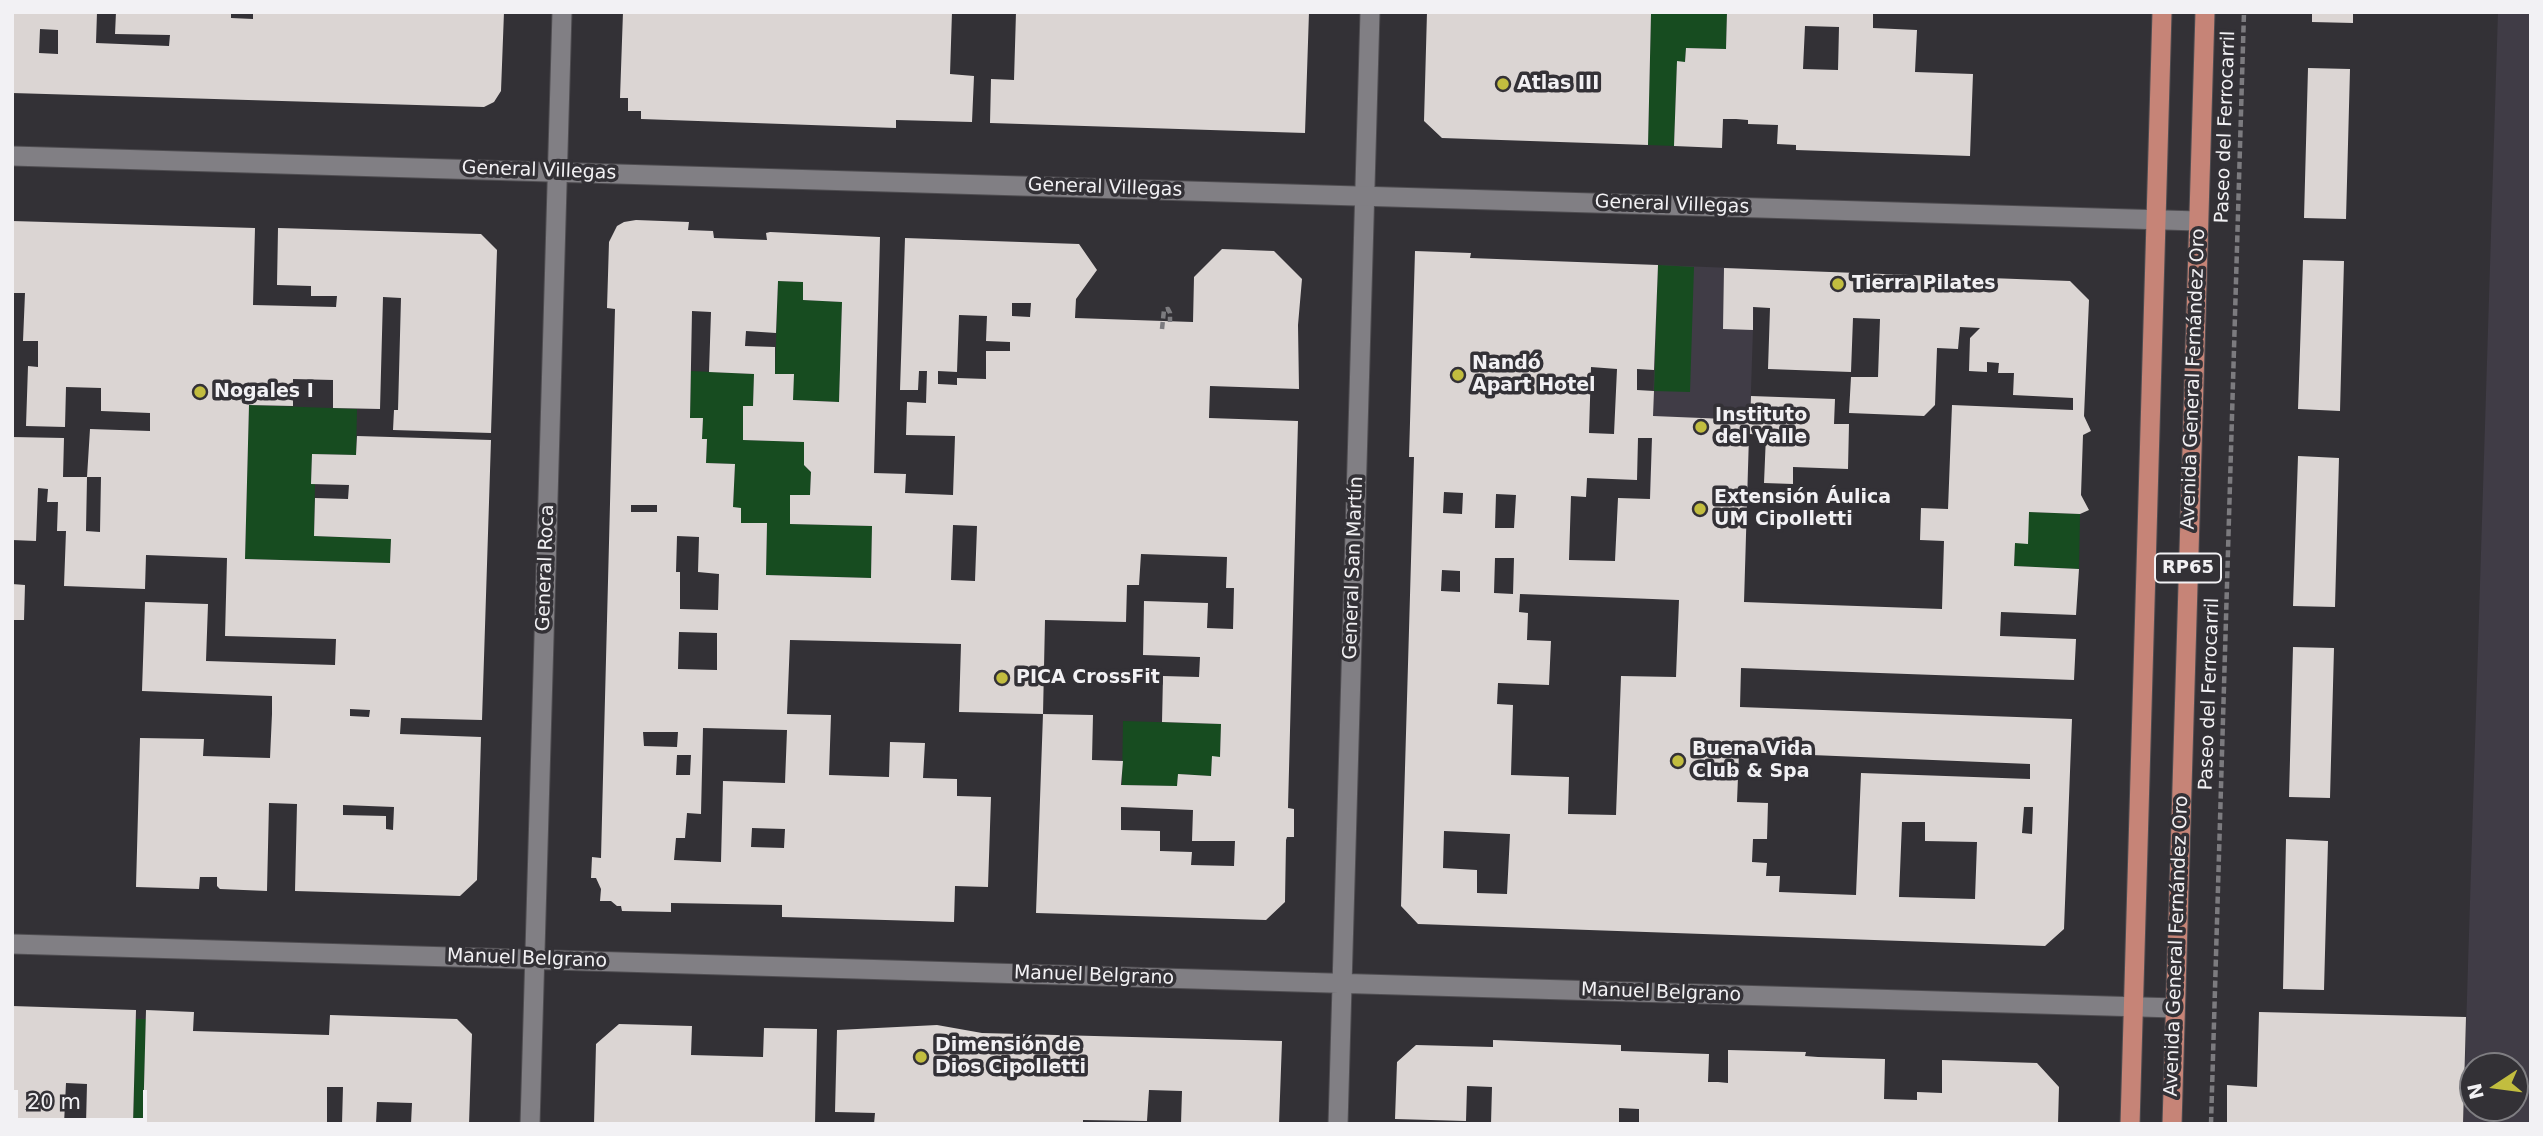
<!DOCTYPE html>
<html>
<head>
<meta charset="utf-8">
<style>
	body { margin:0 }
	#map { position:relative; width:2543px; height:1136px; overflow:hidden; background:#333136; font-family:"DejaVu Sans",sans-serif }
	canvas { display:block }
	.frame { position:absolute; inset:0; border:14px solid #f2f1f4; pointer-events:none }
	.north { position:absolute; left:2459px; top:1052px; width:70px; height:70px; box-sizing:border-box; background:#333136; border:2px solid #7f7e82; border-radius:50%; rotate:257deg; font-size:19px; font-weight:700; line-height:28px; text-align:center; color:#f2f1f4 }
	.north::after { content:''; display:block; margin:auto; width:24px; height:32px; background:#c2bd3f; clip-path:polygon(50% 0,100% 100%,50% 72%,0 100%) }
	.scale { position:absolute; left:14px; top:1090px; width:133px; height:32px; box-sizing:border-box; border:4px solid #f2f1f4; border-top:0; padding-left:9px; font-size:21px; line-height:24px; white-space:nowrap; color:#f2f1f4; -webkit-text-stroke:5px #333136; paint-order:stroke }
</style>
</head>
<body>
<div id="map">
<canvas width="2543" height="1136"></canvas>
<div class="frame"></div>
<div class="north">N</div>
<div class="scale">20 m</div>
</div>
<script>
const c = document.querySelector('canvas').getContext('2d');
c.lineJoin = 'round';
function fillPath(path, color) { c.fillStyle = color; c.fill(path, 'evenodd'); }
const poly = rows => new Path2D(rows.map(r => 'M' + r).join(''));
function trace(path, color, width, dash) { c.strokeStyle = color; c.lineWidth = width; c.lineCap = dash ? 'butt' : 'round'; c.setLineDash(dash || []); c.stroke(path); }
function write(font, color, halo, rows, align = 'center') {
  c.font = font + ' "DejaVu Sans",sans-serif'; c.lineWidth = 7; c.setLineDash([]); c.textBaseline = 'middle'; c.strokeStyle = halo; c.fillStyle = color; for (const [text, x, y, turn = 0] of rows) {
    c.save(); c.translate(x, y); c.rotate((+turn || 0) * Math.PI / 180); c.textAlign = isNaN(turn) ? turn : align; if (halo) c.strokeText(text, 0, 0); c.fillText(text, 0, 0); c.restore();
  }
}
fillPath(poly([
	[2498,12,2531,12,2531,1124,2463,1124],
	[2473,1066,2515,1066,2515,1108,2473,1108],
	[1658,265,1755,269,1744,602,1646,599]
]), '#403c46');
fillPath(poly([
	[1651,12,1727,12,1726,49,1686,48,1685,62,1677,62,1674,146,1648,145],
	[1658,265,1694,267,1690,392,1654,391],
	[778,281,803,282,803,300,842,302,839,402,793,400,775,374],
	[691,371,754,374,753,406,743,406,743,440,804,442,804,465,811,472,810,495,790,495,790,524,872,526,871,578,766,575,767,523,741,523,733,507,735,464,706,463,707,440,702,439,703,418,690,418],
	[249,405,357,409,356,455,312,454,311,484,315,484,314,536,391,539,390,563,245,559],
	[2029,512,2080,514,2079,569,2014,566,2015,543],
	[1123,721,1221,724,1220,757,1212,757,1211,776,1178,774,1177,786,1122,785],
	[136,1019,146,1019,143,1124,133,1124]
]), '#174c20');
fillPath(poly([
	[12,12,97,12,96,43,169,46,170,35,115,34,116,12,231,12,231,18,253,19,253,12,504,12,501,91,494,102,484,107,12,93],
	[40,29,58,30,58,54,39,53],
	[623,12,952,12,950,74,974,76,972,122,896,120,896,128,641,119,641,111,628,111,628,98,620,98],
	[1016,12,1309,12,1305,133,990,123,991,79,1014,80],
	[1427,12,1651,14,1648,145,1442,138,1424,121],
	[1727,12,1873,12,1873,28,1917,30,1915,72,1973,74,1970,156,1796,150,1796,145,1777,144,1778,125,1748,124,1748,120,1736,119,1723,119,1722,148,1674,146,1677,61,1685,62,1686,48,1726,49],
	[1805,26,1839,27,1838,70,1803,69],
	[2312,12,2353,12,2353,23,2312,22],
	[2308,68,2350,69,2346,219,2304,218],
	[636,220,689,222,688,230,713,231,714,238,767,240,766,233,770,232,880,237,874,473,906,474,905,493,953,495,955,436,906,435,907,402,926,403,927,371,919,371,918,390,900,390,905,238,1079,244,1097,270,1076,299,1075,318,1193,322,1194,277,1222,249,1274,251,1302,279,1298,325,1299,389,1210,386,1209,418,1298,421,1288,808,1294,809,1294,837,1287,837,1286,840,1285,902,1266,920,1036,913,1043,714,959,712,961,644,790,640,787,714,831,715,829,775,889,777,890,742,925,743,923,778,957,779,957,796,991,797,988,887,955,886,954,922,782,917,782,905,671,903,671,912,622,911,621,906,617,906,611,901,600,901,601,889,596,878,591,878,592,857,601,858,604,737,615,309,607,308,609,242,617,226,624,222],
	[778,281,803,282,803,300,842,302,839,402,793,400,794,374,775,374,775,347,745,346,746,331,776,333],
	[1012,303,1031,303,1030,317,1012,316],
	[692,311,711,312,709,372,754,374,753,406,743,406,743,440,804,442,804,465,811,472,810,495,790,495,790,524,872,526,871,578,766,575,767,523,741,523,741,508,733,507,735,464,706,463,707,439,702,439,703,418,690,418],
	[959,315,987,316,986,341,1010,342,1010,351,986,351,986,379,957,378,957,385,938,384,938,371,957,372],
	[631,505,657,505,657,512,631,512],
	[953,525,977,526,975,581,951,580],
	[677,536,699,537,698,572,719,574,718,610,680,609,680,572,676,572],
	[1141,554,1227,557,1226,588,1234,588,1233,629,1207,628,1208,603,1144,601,1143,655,1200,657,1199,677,1163,676,1162,722,1221,724,1220,757,1212,756,1211,776,1178,774,1177,786,1121,785,1123,761,1092,760,1093,715,1043,714,1045,620,1126,622,1127,585,1139,585],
	[679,632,717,633,717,670,678,669],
	[703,728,787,730,785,783,723,781,721,862,674,860,676,838,685,838,687,813,701,814],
	[643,732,678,732,677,747,644,746],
	[677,755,691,755,690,775,676,775],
	[1121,807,1193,810,1192,841,1235,841,1234,866,1191,865,1192,852,1160,851,1160,831,1121,830],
	[752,828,785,829,784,848,751,847],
	[12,221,255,228,253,305,336,307,337,296,311,296,311,286,277,285,278,228,481,234,497,250,491,433,393,430,394,410,398,410,401,298,383,297,380,409,333,408,333,380,293,379,293,406,249,405,245,559,390,563,391,539,314,536,315,498,348,499,349,485,311,484,312,454,356,455,357,436,491,440,482,720,401,718,400,734,481,737,477,880,460,896,295,891,297,804,269,803,267,891,220,889,217,886,217,877,200,877,199,889,136,887,140,738,204,739,203,756,270,758,272,714,272,696,142,691,145,602,208,604,206,661,335,665,336,639,225,636,227,558,146,555,145,589,64,586,66,531,57,531,58,502,47,502,48,489,38,488,36,541,12,540,12,437,64,438,63,477,87,477,86,531,100,532,101,477,87,477,90,429,150,431,150,413,101,411,101,388,66,387,65,427,26,426,28,366,38,367,38,341,23,341,25,293,12,293],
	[350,709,370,710,369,717,350,716],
	[343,805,394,807,393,830,386,829,386,816,343,815],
	[1415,251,1471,253,1470,258,1658,265,1654,370,1637,369,1637,390,1654,391,1653,416,1750,420,1751,396,1835,399,1834,424,1849,424,1848,469,1793,467,1793,484,1764,483,1766,435,1749,434,1744,602,1942,609,1944,541,1920,540,1921,508,1948,509,1952,405,2073,410,2073,398,2013,395,2014,373,1998,373,1999,363,1987,362,1987,372,1969,371,1970,338,1980,328,1960,327,1958,349,1937,348,1935,405,1924,416,1849,413,1851,377,1878,377,1880,319,1853,318,1851,372,1768,369,1770,308,1753,307,1753,330,1723,329,1724,268,2070,281,2089,300,2084,416,2091,431,2083,435,2081,495,2089,510,2080,514,2029,512,2028,544,2015,543,2014,566,2079,569,2076,615,2001,612,2000,636,2076,639,2074,680,1741,668,1740,707,2072,719,2064,929,2045,946,1418,924,1401,906,1414,457,1409,457],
	[1591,367,1617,369,1614,434,1589,433],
	[1638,438,1652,438,1650,499,1618,498,1615,561,1569,560,1571,496,1586,497,1587,478,1637,480],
	[1444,492,1463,493,1462,514,1443,513],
	[1496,494,1516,495,1514,528,1495,528],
	[1495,558,1514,558,1513,594,1494,593],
	[1442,570,1460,571,1460,592,1441,591],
	[1520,594,1679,600,1676,677,1621,676,1616,815,1568,814,1569,777,1511,775,1513,705,1497,704,1498,683,1549,685,1551,641,1527,640,1528,613,1519,612],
	[1739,752,2030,764,2030,779,1861,773,1856,895,1779,892,1780,876,1766,876,1767,863,1752,862,1753,839,1767,839,1768,803,1737,802],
	[2024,807,2033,807,2032,834,2022,833],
	[1902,822,1925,822,1925,841,1977,842,1975,899,1899,897],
	[1444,831,1510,834,1507,894,1477,893,1477,870,1443,868],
	[2303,260,2344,261,2340,411,2298,409],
	[2298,456,2339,458,2335,607,2293,606],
	[12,584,25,585,24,620,12,620],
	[2293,647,2334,648,2330,798,2289,797],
	[2286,839,2328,841,2324,990,2283,989],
	[12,1006,136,1010,133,1124,86,1124,87,1084,66,1083,64,1124,12,1124],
	[146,1010,194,1012,193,1031,329,1035,330,1015,457,1019,472,1034,469,1124,411,1124,412,1103,377,1102,376,1124,342,1124,343,1087,327,1087,327,1124,143,1124],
	[2259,1012,2466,1017,2463,1124,2227,1124,2227,1085,2257,1087],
	[619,1024,692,1026,691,1055,763,1057,764,1028,817,1029,815,1124,594,1124,596,1044],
	[937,1025,982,1033,1282,1041,1279,1124,1181,1124,1182,1091,1149,1090,1147,1121,1083,1120,1083,1124,874,1124,875,1113,835,1112,837,1030],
	[1493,1040,1621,1045,1621,1051,1709,1054,1708,1082,1718,1082,1728,1083,1728,1050,1806,1052,1805,1056,1818,1057,1885,1059,1884,1099,1917,1100,1917,1092,1942,1093,1942,1060,2037,1063,2059,1087,2058,1124,1639,1124,1639,1109,1619,1108,1619,1124,1491,1124,1492,1087,1467,1086,1466,1121,1395,1119,1397,1062,1416,1045,1493,1047]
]), '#dbd5d3');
const minor = poly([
	[12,944,2175,1008],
	[1338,1124,1370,12]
]);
const tertiary = poly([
	[12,156,2198,221],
	[530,1124,562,12]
]);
const primary = poly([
	[2130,1124,2162,12],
	[2172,1124,2205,12]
]);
trace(minor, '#4f4d51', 21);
trace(tertiary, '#4f4d51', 21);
trace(primary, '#4f4d51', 21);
trace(poly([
	[1162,329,1164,310,1168,309,1170,313,1170,322],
	[2211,1124,2244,12]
]), '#7c7b7f', 4.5, [7, 3.5]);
trace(minor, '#817f84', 19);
trace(tertiary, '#817f84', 19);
trace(primary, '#c68477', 19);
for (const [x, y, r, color] of [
	[1503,84,7,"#c2bd3f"],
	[1838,284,7,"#c2bd3f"],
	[1458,375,7,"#c2bd3f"],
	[200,392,7,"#c2bd3f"],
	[1701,427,7,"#c2bd3f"],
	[1700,509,7,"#c2bd3f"],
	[1002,678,7,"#c2bd3f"],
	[1678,761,7,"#c2bd3f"],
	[921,1057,7,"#c2bd3f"]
]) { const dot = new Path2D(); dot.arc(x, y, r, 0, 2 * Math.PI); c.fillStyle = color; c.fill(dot); trace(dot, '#333136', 2.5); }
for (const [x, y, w] of [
	[2188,568,66]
]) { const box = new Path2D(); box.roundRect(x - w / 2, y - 14.5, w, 29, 5); c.fillStyle = '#333136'; c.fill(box); trace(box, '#f2f1f4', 2); }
write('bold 18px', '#f2f1f4', null, [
	["RP65",2188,568]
]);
write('bold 19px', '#f2f1f4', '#333136', [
	["Atlas III",1517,84],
	["Tierra Pilates",1852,284],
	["Nandó",1472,364],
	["Apart Hotel",1472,386],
	["Nogales I",214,392],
	["Instituto",1715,416],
	["del Valle",1715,438],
	["Extensión Áulica",1714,498],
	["UM Cipolletti",1714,520],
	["PICA CrossFit",1016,678],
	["Buena Vida",1692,750],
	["Club & Spa",1692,772],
	["Dimensión de",935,1046],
	["Dios Cipolletti",935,1068]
], 'left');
write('19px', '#f2f1f4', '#333136', [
	["Paseo del Ferrocarril",2226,127,-88],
	["General Villegas",539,171,2],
	["General Villegas",1105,188,2],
	["General Villegas",1672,205,2],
	["Avenida General Fernández Oro",2194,379,-88],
	["General Roca",546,568,-88],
	["General San Martín",1354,568,-88],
	["Paseo del Ferrocarril",2210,694,-88],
	["Avenida General Fernández Oro",2177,946,-88],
	["Manuel Belgrano",527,959,2],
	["Manuel Belgrano",1094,976,2],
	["Manuel Belgrano",1661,993,2]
]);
</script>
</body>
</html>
